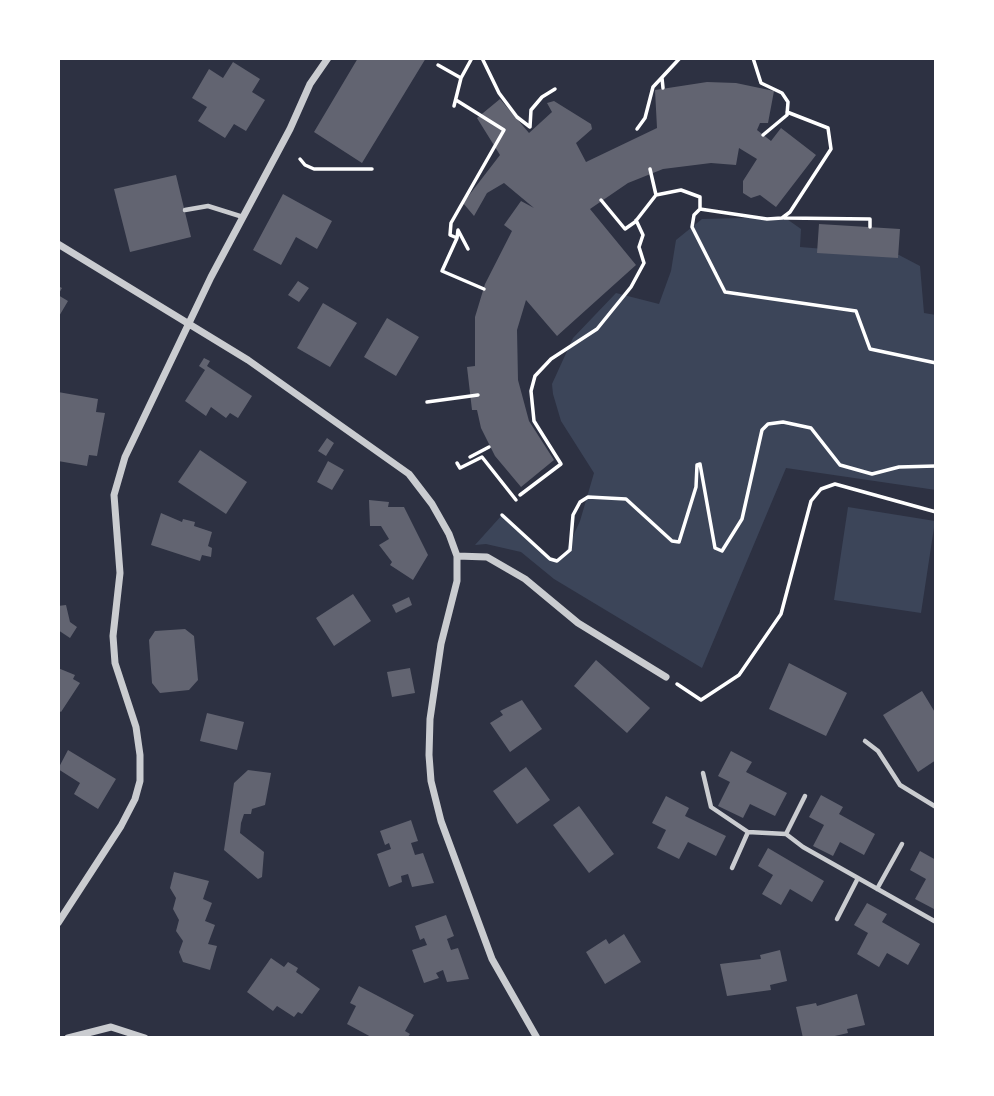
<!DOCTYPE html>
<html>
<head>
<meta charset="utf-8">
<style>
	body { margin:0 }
	#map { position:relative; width:994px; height:1096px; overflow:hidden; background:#2d3142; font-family:Cabin,sans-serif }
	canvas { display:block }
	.frame { position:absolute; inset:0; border:60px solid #fff; pointer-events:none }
</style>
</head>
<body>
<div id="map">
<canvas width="994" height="1096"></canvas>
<div class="frame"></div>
</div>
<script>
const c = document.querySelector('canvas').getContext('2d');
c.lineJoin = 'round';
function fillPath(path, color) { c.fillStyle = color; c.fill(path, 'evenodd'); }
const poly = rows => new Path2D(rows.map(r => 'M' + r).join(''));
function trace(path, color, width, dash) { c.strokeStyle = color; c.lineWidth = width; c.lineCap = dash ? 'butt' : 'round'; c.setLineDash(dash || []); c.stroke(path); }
fillPath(poly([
	[784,217,801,229,800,247,899,255,920,266,924,313,936,315,936,490,786,468,702,668,554,579,521,552,486,544,475,545,502,515,550,559,557,561,563,558,580,521,594,473,561,421,553,394,552,384,573,338,616,293,659,304,671,271,676,240,702,219],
	[848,507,935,521,921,613,834,600]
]), '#3c4559');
fillPath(poly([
	[358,58,426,58,362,163,314,132],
	[233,62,260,79,252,92,265,100,246,131,234,124,225,138,198,121,207,107,192,98,209,69,223,78],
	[707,82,736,83,774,91,768,123,760,123,757,130,771,141,781,128,816,155,776,207,760,195,751,198,743,193,743,181,757,159,739,148,736,165,711,163,663,169,628,183,590,209,636,265,557,336,526,300,517,330,518,380,529,421,554,460,521,487,495,456,481,428,477,410,472,410,467,367,475,366,475,317,485,284,512,231,504,225,521,201,534,208,504,183,487,193,474,216,463,203,500,155,477,118,500,99,529,133,552,112,547,103,554,101,591,124,592,129,576,143,586,162,657,128,655,90],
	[176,175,191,237,130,252,114,189],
	[283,194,332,221,317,249,296,237,281,265,253,250],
	[819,224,900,229,898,258,817,253],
	[298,281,309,288,299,302,288,295],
	[58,286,62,288,58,295,68,301,58,318],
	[323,303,357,323,330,367,297,348],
	[387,318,419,337,396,376,364,357],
	[204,358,210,361,207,366,252,396,238,418,230,413,226,418,211,407,206,416,185,401,205,370,199,366],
	[58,392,98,399,96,412,105,413,97,456,89,455,87,466,58,461],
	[327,438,334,443,326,456,318,451],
	[200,450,247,482,226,514,178,482],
	[328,461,344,470,332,490,317,482],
	[369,500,389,502,388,507,404,507,428,555,413,580,390,565,392,562,379,545,389,539,381,526,370,526],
	[161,513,182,522,183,519,195,522,194,526,212,532,208,546,212,548,211,557,202,555,200,561,151,545],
	[353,594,371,621,334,646,316,618],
	[409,597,412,605,396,613,392,605],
	[66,605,70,622,77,627,70,638,58,630,58,606],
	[185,629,194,636,198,680,189,690,160,693,152,683,149,640,155,631],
	[596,660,650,708,627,733,574,686],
	[789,663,847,693,826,736,769,709],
	[58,668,75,675,73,679,80,683,61,712,58,710],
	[410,668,415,693,392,697,387,672],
	[922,691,936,714,936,760,918,772,883,715],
	[522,700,542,729,510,752,490,723,503,715,500,711],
	[207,713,244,722,237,750,200,741],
	[68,750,116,779,98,809,74,794,80,783,58,769],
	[731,751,752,762,746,772,787,793,775,816,750,804,743,818,718,806,730,782,718,776],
	[526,767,550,800,517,824,493,791],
	[248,770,271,773,265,805,252,809,251,814,244,814,241,823,240,833,264,852,262,877,258,879,224,850,234,783],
	[821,795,843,807,839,814,875,834,864,855,840,842,833,856,813,846,824,825,809,817],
	[666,796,689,808,685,816,726,836,716,856,688,842,679,859,657,848,666,830,652,823],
	[579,806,614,854,589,873,553,825],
	[411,820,418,841,411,843,415,855,423,853,434,883,412,887,408,874,401,876,402,882,389,887,377,854,391,849,389,843,385,845,380,831],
	[768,848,824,881,812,902,790,889,781,905,762,894,773,875,758,866],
	[920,851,936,860,934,909,915,899,926,879,910,870],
	[174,872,209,881,203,899,212,903,205,921,215,925,208,944,217,946,210,970,183,962,179,952,183,941,176,931,179,920,173,909,176,898,170,888],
	[867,903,887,914,882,922,920,944,908,965,887,953,879,967,857,954,868,933,854,925],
	[446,915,454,936,447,939,451,950,458,948,469,979,447,982,443,970,436,973,439,978,424,983,412,950,427,945,424,938,420,940,415,926],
	[624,934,641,962,605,984,586,952,606,939,609,944],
	[780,950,787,981,770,985,771,990,727,996,720,964,761,959,760,955],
	[271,958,284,967,288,962,298,968,296,972,320,989,302,1014,298,1012,294,1017,277,1006,273,1011,247,992],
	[359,986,414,1015,405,1031,410,1034,407,1038,373,1038,347,1024,356,1006,350,1003],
	[857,994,865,1025,847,1029,848,1033,826,1038,822,1036,803,1038,796,1007,816,1003,817,1006]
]), '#626471');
trace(poly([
	[482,58,499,93,517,117,530,127,531,110,542,97,555,89],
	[753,58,761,83,782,93,788,102,787,115,763,135],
	[438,65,461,78],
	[662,78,663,88],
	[456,100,504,130,451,223,450,235,457,238,442,271,484,289],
	[454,106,461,78,472,58],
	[637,129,645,118,653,87,680,58],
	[300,159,305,165,314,169,372,169],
	[650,169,656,195,681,190,700,197,700,209,694,215,692,227,725,292,856,311,870,349,936,363],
	[601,200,625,229,635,222,656,195],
	[700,209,767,219,782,218,790,212,831,149,828,128,787,112],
	[784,218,870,219,870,227],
	[457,238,458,230,468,249],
	[427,402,478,395],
	[470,457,489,447],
	[457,463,460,468,482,457,516,500],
	[700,464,715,548,722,551,742,519,762,430,768,424,783,422,811,428,840,465,872,474,899,467,936,466],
	[520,495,561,464,534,421,531,391,535,376,551,359,597,329,631,287,644,263,639,247,643,235,636,220],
	[502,515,550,559,557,561,570,550,573,515,580,502,588,497,626,499,672,541,679,542,696,487,697,465,700,464],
	[677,684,701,700,739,675,781,614,811,501,821,489,835,484,936,512]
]), '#fff', 3.5);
trace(poly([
	[185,210,208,206,243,217],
	[865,741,878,751,900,785,936,807],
	[703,773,711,807,748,832,786,834,803,847,936,922],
	[786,834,805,796],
	[732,868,748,832],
	[877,889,902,844],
	[837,919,858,878]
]), '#caccd0', 4.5);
trace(poly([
	[58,244,248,360,409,474,432,504,449,534,457,556,457,581,441,644,430,719,429,755,431,781,441,821,492,959,537,1038],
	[457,556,487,557,525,579,578,623,666,677],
	[58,923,121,826,135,799,140,781,140,755,136,727,115,663,113,636,120,573,114,495,125,457,211,277,290,129,310,84,328,58],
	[68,1038,111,1027,145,1038]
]), '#caccd0', 7);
</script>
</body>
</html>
